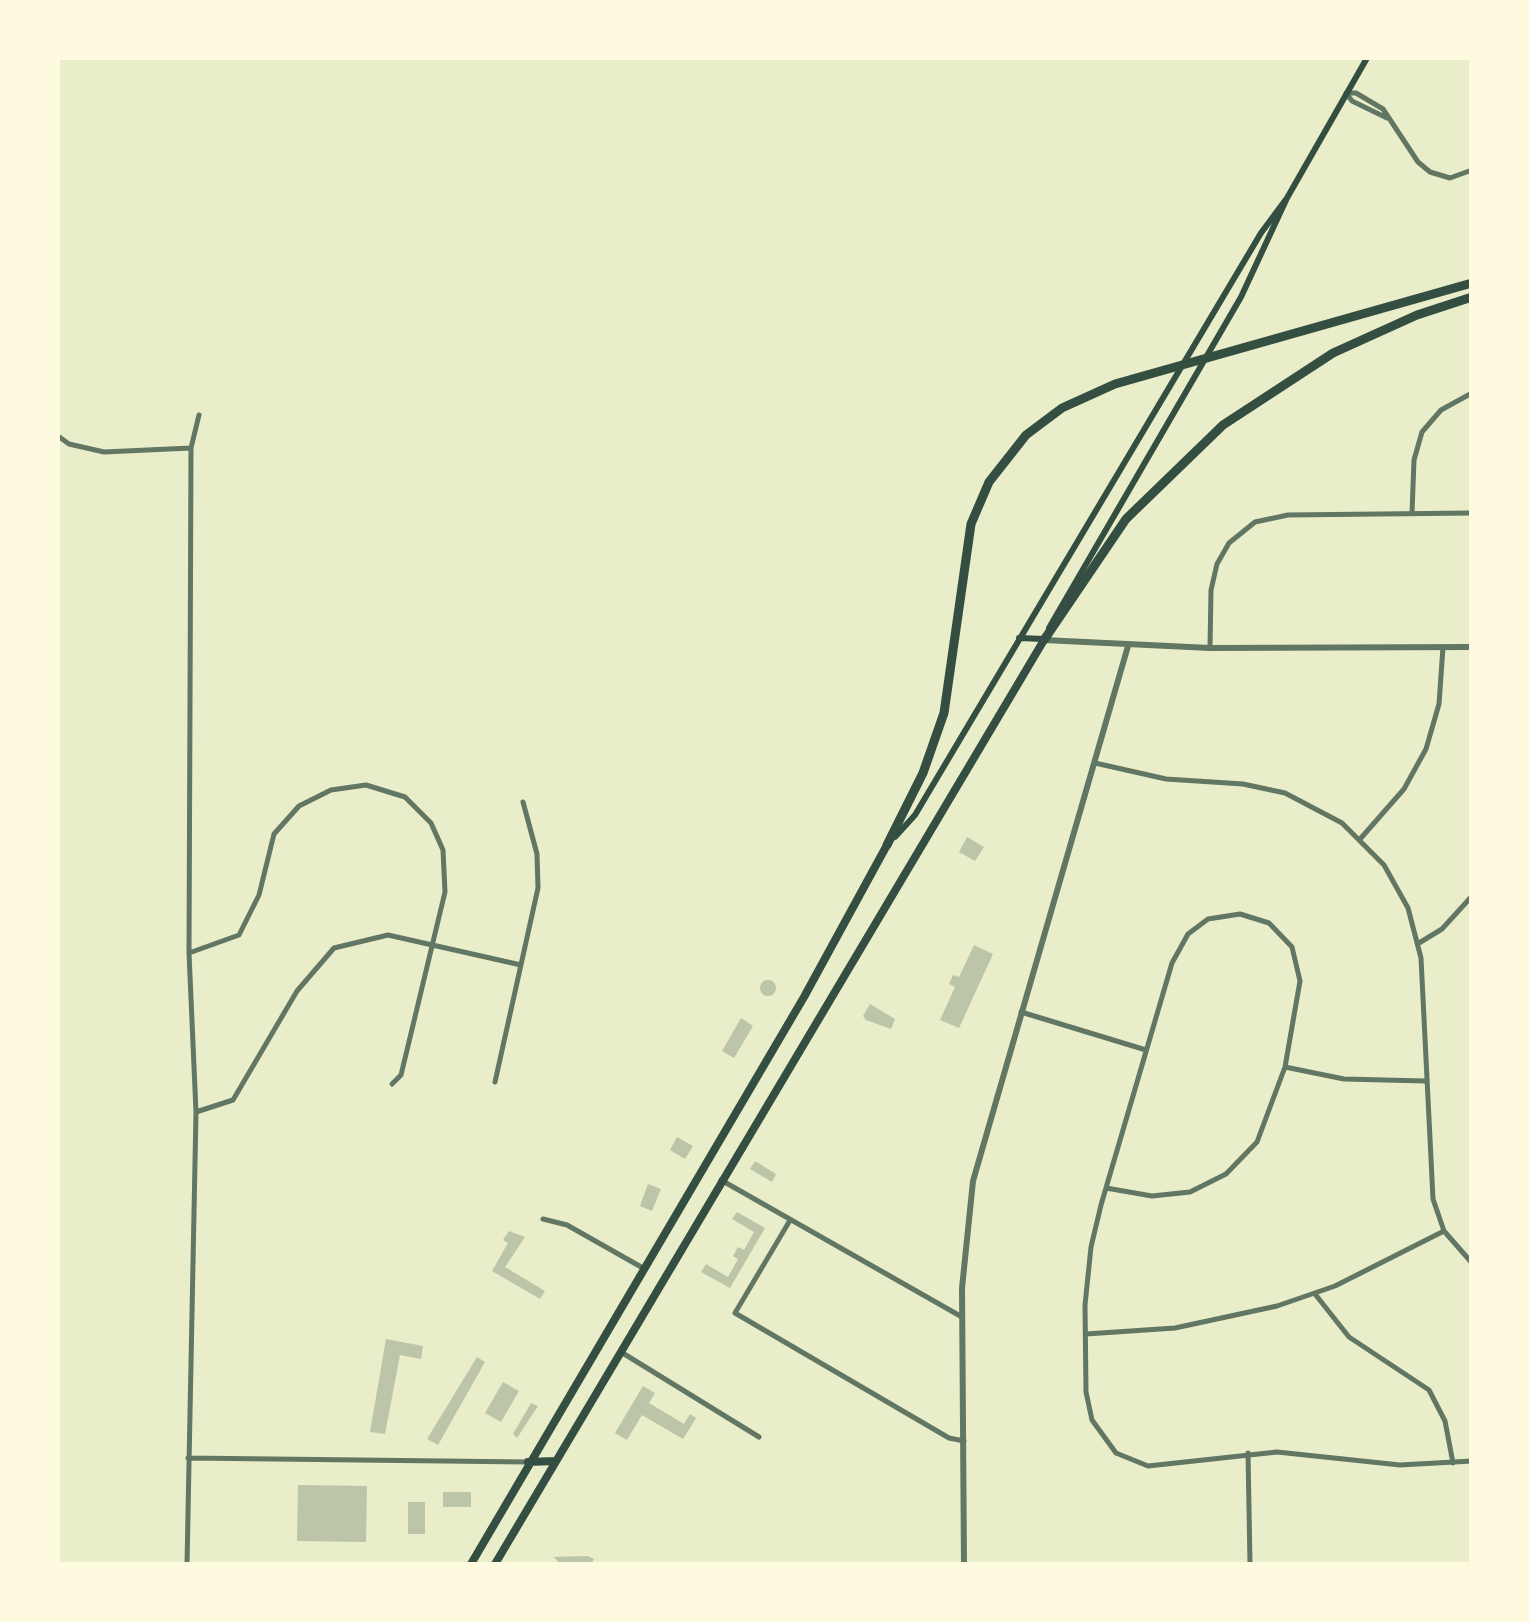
<!DOCTYPE html>
<html>
<head>
<meta charset="utf-8">
<style>
	body { margin:0 }
	#map { position:relative; width:1529px; height:1622px; overflow:hidden; background:#e9edc9; font-family:"Open Sans",sans-serif }
	canvas { display:block }
	.frame { position:absolute; inset:0; border:60px solid #fefae0; pointer-events:none }
</style>
</head>
<body>
<div id="map">
<canvas width="1529" height="1622"></canvas>
<div class="frame"></div>
</div>
<script>
const c = document.querySelector('canvas').getContext('2d');
c.lineJoin = 'round';
function fillPath(path, color) { c.fillStyle = color; c.fill(path, 'evenodd'); }
const poly = rows => new Path2D(rows.map(r => 'M' + r).join(''));
function trace(path, color, width, dash) { c.strokeStyle = color; c.lineWidth = width; c.lineCap = dash ? 'butt' : 'round'; c.setLineDash(dash || []); c.stroke(path); }
fillPath(poly([
	[967,837,984,847,975,861,959,852],
	[974,945,993,954,959,1028,940,1020,955,987,949,984,953,975,959,977],
	'760 988a8 8 0 1 1 16 0a8 8 0 1 1-16 0Z',
	[870,1004,895,1019,891,1029,866,1020,863,1016],
	[741,1018,753,1026,734,1058,722,1051],
	[677,1137,693,1146,685,1159,670,1150],
	[755,1161,776,1174,772,1182,750,1169],
	[648,1184,661,1189,652,1211,640,1206],
	[737,1212,765,1228,730,1288,701,1272,706,1264,728,1277,738,1259,733,1256,738,1247,744,1250,754,1232,732,1219],
	[509,1231,525,1237,505,1267,545,1291,540,1299,492,1271,508,1243,503,1240],
	[386,1339,423,1346,421,1359,400,1355,385,1434,370,1432],
	[477,1357,485,1362,438,1445,427,1439],
	[503,1382,519,1391,501,1422,485,1413],
	[643,1386,655,1393,649,1403,684,1424,690,1414,696,1418,683,1439,642,1415,627,1440,615,1433],
	[531,1403,538,1406,517,1438,513,1434],
	[298,1485,367,1486,366,1542,297,1541],
	[443,1492,471,1492,471,1507,443,1507],
	[408,1502,425,1502,425,1534,408,1534],
	[588,1556,594,1559,591,1564,560,1564,554,1557]
]), '#bcc5a7');
trace(poly([
	[1346,93,1356,93,1383,109,1418,162,1430,172,1450,178,1472,170],
	[1346,93,1352,101,1387,118],
	[58,436,69,444,104,452,191,448],
	[1412,513,1414,460,1422,432,1441,410,1472,393],
	[1210,648,1211,590,1217,564,1229,543,1255,522,1288,515,1472,513],
	[1095,763,1166,779,1243,784,1285,793,1342,823,1384,865,1408,908,1421,958,1433,1199,1444,1231,1472,1263],
	[1361,838,1404,789,1426,749,1439,704,1443,647],
	[1419,943,1442,929,1472,896],
	[189,953,239,935,259,895,274,834,299,806,331,790,366,785,405,797,431,823,443,850,445,892,401,1075,392,1084],
	[1021,1012,1146,1050],
	[1285,1067,1344,1079,1425,1081],
	[495,1082,538,888,537,854,523,802],
	[196,1112,233,1100,297,991,334,948,388,935,521,965],
	[721,1180,962,1317],
	[1106,1188,1152,1196,1190,1192,1226,1174,1257,1142,1285,1067,1300,981,1292,947,1269,923,1240,914,1208,919,1188,934,1172,963,1101,1205,1091,1247,1085,1305,1086,1392,1092,1420,1116,1453,1148,1466,1277,1452,1400,1465,1472,1461],
	[543,1219,567,1225,643,1268],
	[789,1222,735,1313,949,1438,964,1441],
	[1315,1294,1349,1337,1429,1390,1445,1421,1453,1463],
	[1086,1334,1175,1328,1277,1306,1335,1286,1444,1231],
	[621,1352,759,1437],
	[1248,1453,1250,1564],
	[188,1458,528,1462],
	[187,1564,196,1112,189,953,191,448,199,415]
]), '#617663', 5);
trace(poly([
	[1044,640,1210,648,1472,647],
	[964,1564,962,1288,973,1181,1128,646]
]), '#617663', 6);
trace(poly([
	[1049,628,1241,297,1287,198,1367,58],
	[1019,638,1044,639],
	[895,837,915,815,1261,233,1287,198]
]), '#344e41', 6);
trace(poly([
	[528,1462,555,1461],
	[471,1564,804,997,887,845],
	[495,1564,1044,640]
]), '#344e41', 8);
trace(poly([
	[1044,640,1126,519,1223,425,1333,353,1417,315,1472,297],
	[887,845,923,773,944,713,971,524,989,482,1026,435,1062,408,1115,384,1472,283]
]), '#344e41', 9);
</script>
</body>
</html>
